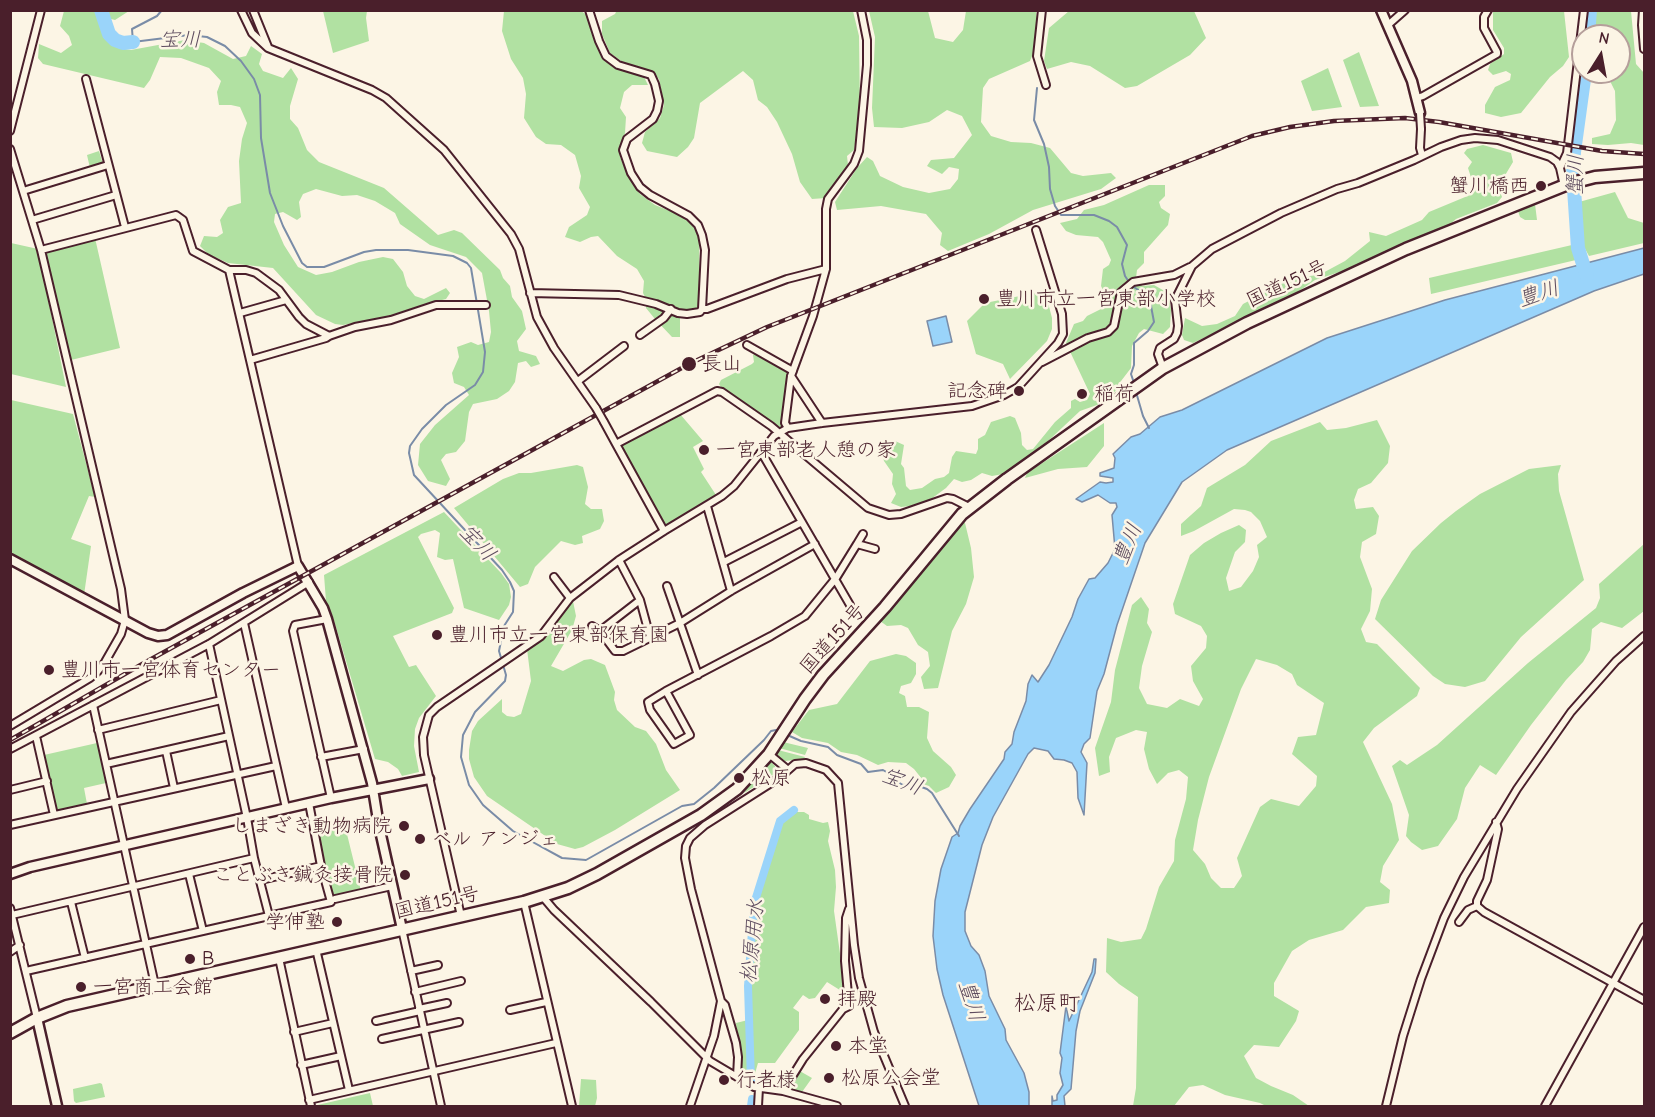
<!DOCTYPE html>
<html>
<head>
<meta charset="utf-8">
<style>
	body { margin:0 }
	#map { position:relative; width:1655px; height:1117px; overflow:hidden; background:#fcf5e5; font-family:"Comic Neue",sans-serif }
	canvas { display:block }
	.frame { position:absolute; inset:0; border:12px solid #4a1f2b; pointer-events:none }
	.north { position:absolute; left:1571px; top:24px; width:60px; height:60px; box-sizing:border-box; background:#fcf5e5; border:2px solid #b59f9b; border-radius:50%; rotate:11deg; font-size:16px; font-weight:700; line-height:24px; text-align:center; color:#4a1f2b }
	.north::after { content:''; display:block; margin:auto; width:21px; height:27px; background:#4a1f2b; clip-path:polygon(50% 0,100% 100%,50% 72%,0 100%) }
</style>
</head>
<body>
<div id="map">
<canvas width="1655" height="1117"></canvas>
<div class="frame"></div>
<div class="north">N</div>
</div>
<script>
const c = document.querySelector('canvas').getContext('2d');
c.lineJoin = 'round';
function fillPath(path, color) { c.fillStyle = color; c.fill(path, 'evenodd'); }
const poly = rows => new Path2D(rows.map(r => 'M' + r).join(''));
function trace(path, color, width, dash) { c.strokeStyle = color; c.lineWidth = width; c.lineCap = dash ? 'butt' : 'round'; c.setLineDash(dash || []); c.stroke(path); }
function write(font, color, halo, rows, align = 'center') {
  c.font = font + ' "Comic Neue","Klee One",sans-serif'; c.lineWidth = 5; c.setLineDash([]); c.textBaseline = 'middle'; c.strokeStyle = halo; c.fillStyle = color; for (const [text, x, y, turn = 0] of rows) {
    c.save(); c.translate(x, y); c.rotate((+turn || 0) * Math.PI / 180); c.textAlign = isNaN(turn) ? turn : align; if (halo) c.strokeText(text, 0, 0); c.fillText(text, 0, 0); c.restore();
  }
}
fillPath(poly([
	[617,10,853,11,859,36,860,112,854,150,847,156,848,165,826,198,812,199,800,182,792,154,777,122,767,107,758,100,753,80,743,71,700,103,694,138,688,147,677,157,647,151,642,143,645,132,660,118,664,105,659,79,649,71,624,63,610,53,602,34,602,21,615,14],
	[64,11,129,11,115,20,107,18,100,24,105,36,118,48,131,50,185,40,204,43,233,59,246,56,251,46,262,54,259,64,263,71,283,78,291,68,298,79,290,106,290,119,298,128,307,150,319,162,384,188,438,235,454,230,462,233,500,270,503,278,510,286,512,297,522,311,526,329,517,341,519,351,536,356,540,364,531,367,526,361,518,363,515,382,509,391,497,399,473,404,469,412,465,441,456,452,446,454,441,460,450,479,446,486,428,481,418,465,420,444,435,425,469,395,464,387,454,383,452,373,459,357,457,347,471,342,478,345,489,342,491,332,489,311,482,273,466,257,430,245,400,224,395,213,375,201,357,195,342,196,316,189,303,194,299,202,301,217,297,220,283,212,275,214,274,222,284,245,298,267,316,275,332,272,359,262,383,257,393,259,403,272,407,286,415,296,424,299,446,288,450,293,446,299,426,304,403,313,343,325,335,324,316,315,273,268,228,263,208,254,200,246,204,236,217,237,223,233,220,220,228,207,241,203,239,161,242,139,247,123,240,107,231,105,219,105,217,92,221,81,209,68,181,58,160,57,150,80,144,88,43,64,38,58,39,44,61,53,72,45,69,36,60,26],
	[323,11,367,11,366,18,369,41,333,53],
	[504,11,581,11,587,15,605,61,616,69,636,73,644,77,648,85,632,85,624,92,620,108,626,117,625,133,622,143,620,157,629,178,640,194,655,205,680,215,692,224,699,237,700,306,693,311,680,311,645,297,643,293,644,281,637,269,617,256,598,236,591,237,580,242,565,237,569,227,587,215,590,207,579,188,581,176,575,155,561,145,546,144,536,137,524,118,526,94,523,78,511,59,502,31],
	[869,11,928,11,935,38,953,42,963,30,966,11,1036,11,1038,28,1036,46,1030,61,989,79,983,88,981,122,991,136,1011,142,1031,143,1050,148,1071,173,1083,176,1111,173,1116,178,1101,189,1033,210,989,234,948,251,940,245,942,233,926,214,881,206,837,210,835,202,857,168,867,157,873,161,880,176,903,187,929,193,950,189,958,179,959,169,949,167,942,174,927,166,931,160,954,158,972,135,962,116,947,110,929,122,902,128,874,127,872,108,875,37],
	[1069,11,1194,11,1206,38,1190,55,1137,86,1125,88,1090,66,1071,62,1047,69,1044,61,1049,28],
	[1493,11,1564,11,1569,57,1563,66,1550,77,1521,113,1501,117,1485,113,1485,105,1495,87,1510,80,1511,74,1506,71,1493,75,1488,70,1490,64,1504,54,1504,48,1493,30],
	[1596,11,1631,11,1636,64,1644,73,1644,145,1631,143,1608,145,1592,144,1592,138,1610,134,1616,120,1615,91,1609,79,1602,72,1619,72,1619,36,1594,36],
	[1359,52,1379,106,1360,107,1343,60],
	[1328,68,1342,107,1312,111,1301,81],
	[1483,145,1511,153,1513,162,1501,182,1499,189,1502,197,1497,203,1456,219,1448,226,1361,265,1315,280,1289,298,1255,312,1216,332,1193,343,1184,340,1182,335,1185,318,1202,326,1217,324,1235,316,1243,304,1283,283,1300,277,1319,275,1345,261,1370,241,1369,232,1386,236,1422,220,1429,212,1470,195,1474,187,1468,168,1472,162,1464,153,1467,149],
	[99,151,103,164,90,168,87,155],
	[1149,185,1165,185,1165,196,1159,202,1161,208,1170,214,1168,225,1144,252,1144,263,1137,270,1136,278,1142,286,1154,285,1168,293,1171,310,1170,327,1163,334,1144,329,1139,333,1132,346,1131,368,1118,385,1115,392,1097,405,1080,411,1047,442,1003,474,992,476,982,473,971,480,962,482,954,479,946,488,931,499,918,505,901,507,891,503,896,494,892,484,893,474,884,461,880,448,895,441,904,445,901,464,904,468,906,486,910,490,922,488,935,479,944,477,949,473,952,457,956,451,976,454,978,449,978,439,985,435,991,422,1010,416,1015,418,1021,433,1022,445,1027,450,1033,449,1055,422,1071,408,1071,401,1075,399,1080,402,1087,400,1090,394,1066,343,1074,324,1083,321,1087,316,1105,307,1108,300,1101,286,1103,269,1109,265,1111,260,1103,242,1098,237,1076,235,1066,231,1060,223,1077,219,1084,210,1104,205],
	[1615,192,1628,218,1644,223,1644,243,1589,256,1583,245,1579,202],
	[1535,204,1537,220,1525,220,1520,217,1518,211],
	[95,238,120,348,71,360,46,252,47,250],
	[11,243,38,249,66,387,11,374],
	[1572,245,1576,260,1431,294,1429,278],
	[1045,291,1052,318,1052,329,1047,341,1010,379,1003,364,976,354,967,321,985,303],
	[649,304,680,316,680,337,672,337,655,319,646,308,646,306],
	[755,354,789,373,784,425,780,429,776,428,721,387,719,384,721,380,752,364,754,362,753,355],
	[11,400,73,414,95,497,89,496,71,539,91,546,84,595,11,553],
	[680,414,703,441,693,447,704,469,701,472,716,495,664,526,621,446],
	[1377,420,1390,446,1388,463,1371,483,1358,489,1354,500,1356,509,1373,507,1379,516,1376,534,1362,542,1360,557,1372,589,1370,611,1361,629,1366,642,1377,644,1420,688,1417,696,1374,728,1363,742,1392,804,1399,840,1383,866,1380,882,1390,890,1389,903,1366,907,1343,930,1309,940,1292,951,1274,983,1274,996,1299,1011,1296,1021,1279,1047,1254,1045,1244,1056,1256,1078,1271,1086,1293,1095,1309,1106,1266,1106,1260,1103,1225,1095,1203,1085,1189,1087,1174,1106,1133,1106,1136,1088,1138,997,1119,984,1106,972,1107,938,1121,942,1141,939,1146,929,1159,887,1174,861,1175,840,1186,799,1188,777,1179,770,1168,773,1157,784,1149,769,1144,749,1147,732,1136,730,1116,738,1109,757,1110,772,1099,776,1095,748,1111,702,1115,670,1132,605,1141,597,1149,609,1147,623,1152,632,1142,666,1139,688,1147,704,1167,708,1180,699,1199,706,1203,699,1193,681,1191,666,1206,648,1207,636,1201,626,1175,614,1173,604,1190,555,1204,543,1221,533,1239,525,1246,530,1245,542,1235,552,1226,578,1229,591,1241,587,1253,571,1259,557,1257,545,1267,537,1260,521,1251,512,1245,510,1234,509,1194,531,1181,536,1181,524,1201,506,1207,488,1245,465,1271,441,1320,422,1327,430,1346,428],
	[1256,659,1277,665,1292,674,1297,685,1324,703,1316,735,1298,737,1292,754,1317,776,1316,786,1299,806,1271,799,1260,807,1237,858,1242,876,1234,888,1221,888,1211,878,1205,864,1193,850,1198,820,1209,777,1241,689],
	[1104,423,1104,446,1087,467,1058,469,1025,478,1027,473],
	[577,465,583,467,588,487,585,504,591,509,602,509,604,521,600,529,582,536,583,543,575,545,561,541,535,567,528,584,520,587,454,508,503,479,519,473,531,473],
	[1561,465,1558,474,1559,491,1584,580,1521,637,1485,681,1465,687,1445,684,1433,676,1375,619,1381,600,1412,551,1441,523,1456,511,1480,494,1529,469],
	[444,512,501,573,509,584,511,597,509,605,499,620,464,608,453,559,445,560,437,557,440,533,435,530,421,534,418,537,454,608,452,613,393,636,409,667,416,665,436,696,419,718,415,729,414,746,419,772,402,776,398,769,388,762,375,759,333,617,326,601,324,575],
	[958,520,965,523,971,548,974,577,966,604,952,631,938,688,924,689,921,677,930,666,928,652,918,645,908,628,901,625,887,626,880,621],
	[1644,544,1644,611,1622,628,1601,622,1592,629,1590,650,1583,662,1566,680,1531,725,1496,775,1480,765,1465,788,1457,819,1438,846,1422,850,1411,842,1406,836,1409,815,1392,766,1400,760,1407,765,1437,745,1528,663,1596,608,1600,598,1599,584],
	[573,601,576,616,572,630,551,666,563,671,584,660,591,659,605,665,615,692,614,700,617,710,635,727,646,731,656,744,666,770,680,790,615,830,583,847,575,849,557,844,487,796,474,777,469,759,469,750,472,731,478,721,502,699,502,712,507,716,514,717,521,714,531,681,527,649,550,630,569,602],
	[896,654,906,656,916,663,916,674,911,683,901,686,899,693,905,696,907,707,919,707,929,712,927,738,933,751,951,767,956,775,949,787,936,793,929,786,923,784,922,779,914,769,906,763,888,762,878,765,857,755,841,752,828,743,802,738,792,732,809,710,837,704,870,661],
	[783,742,808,748,805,755,779,748],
	[97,743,106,783,84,788,87,804,57,810,44,755],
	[778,750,805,757,804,759,785,761,775,754],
	[765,760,769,760,775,766,775,774,744,793],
	[795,812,804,812,809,815,809,819,823,823,828,822,830,831,828,841,835,870,836,887,834,911,845,989,843,992,827,982,815,998,809,999,803,995,793,1008,799,1012,799,1030,775,1063,758,1063,754,1077,740,1071,736,1023,748,1020,755,904,781,821,790,813],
	[344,822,361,891,331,897,314,830],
	[798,1070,812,1078,802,1092,787,1087],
	[581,1079,596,1080,597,1098,595,1106,579,1106],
	[100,1083,102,1084,105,1097,76,1103,74,1101,73,1089],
	[370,1093,373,1106,313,1106]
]), '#b1e1a2');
const water = poly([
	[1644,248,1644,274,1594,291,1227,450,1182,482,1145,543,1117,625,1104,674,1097,691,1090,738,1084,744,1081,752,1087,763,1084,815,1078,798,1077,772,1072,763,1064,760,1054,759,1048,751,1034,748,1028,754,993,817,982,845,965,912,965,931,971,946,979,955,985,971,989,996,1005,1029,1006,1040,1024,1073,1029,1092,1029,1106,979,1106,943,995,937,969,933,936,935,901,941,869,952,837,958,833,960,826,970,809,1004,759,1005,752,1012,744,1014,732,1026,701,1028,684,1032,675,1038,682,1049,665,1072,617,1078,599,1089,579,1095,578,1108,563,1115,549,1112,515,1117,507,1116,503,1110,503,1098,495,1082,502,1076,499,1100,482,1106,483,1113,482,1113,478,1100,476,1100,473,1114,468,1115,458,1113,454,1131,437,1140,434,1160,417,1182,410,1327,338,1445,300,1644,248],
	[946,316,952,342,933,346,927,321,946,316],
	[1094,959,1096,959,1095,973,1080,1011,1076,1031,1071,1089,1064,1096,1065,1106,1052,1106,1052,1096,1053,1101,1057,1100,1057,1095,1063,1085,1060,1073,1062,1058,1060,1053,1066,1006,1069,1021,1092,972,1094,959]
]);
fillPath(water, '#9ad4fa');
trace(water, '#7a8ca7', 1.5);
trace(poly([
	[162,10,157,16,132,29,133,42,189,35,207,37,225,46,241,61,254,79,260,95,261,138,270,193,283,226,302,263,307,267,324,267,364,252,376,250,408,250,453,256,467,263,471,268,485,352,483,372,475,385,446,405,422,429,410,446,409,453,414,475,502,570,510,582,514,591,513,612,504,626,499,651,506,675,505,681,475,712,463,735,461,757,469,785,483,805,513,831,529,840,562,858,586,860,682,806,694,804,714,788,764,740,771,731,776,730,780,732],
	[1037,88,1034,120,1044,144,1049,167,1050,189,1055,206,1061,215,1094,215,1109,221,1117,227,1127,245,1122,264,1125,276,1131,285,1144,294,1151,306,1154,322,1148,331,1134,343,1134,365,1131,374,1134,383],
	[1136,392,1143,416,1149,428],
	[785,734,801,741,828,747,837,755,861,764,868,772,883,770,888,773,896,781,903,785,913,784,927,789,932,793,959,836]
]), '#7a8ca7', 2);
trace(poly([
	[751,1081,748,986,754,904,780,821,794,810],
	[751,1106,752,1099]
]), '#9ad4fa', 8);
trace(poly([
	[101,10,109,34,115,40,123,43,133,42],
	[1588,36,1590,10],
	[1585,72,1574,152,1573,174,1578,248,1587,277]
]), '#9ad4fa', 14);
const street = poly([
	[241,10,252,33,268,48,372,90,386,98,444,150,511,234,519,249,537,317,554,348,596,408],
	[253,10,268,47],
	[589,10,599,41,606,56,618,65,651,75,655,84,659,101,657,111,653,119,627,139,623,150,631,173,640,187,650,195,689,216,698,225,702,235,705,250,702,309],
	[1042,10,1037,56,1046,85],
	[1643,10,1642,25,1644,49],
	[1388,25,1405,10],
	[86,79,125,227],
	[1417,98,1423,96,1497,54,1497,52,1484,28,1484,17,1488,10],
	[1421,129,1420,148,1422,155],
	[10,131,41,10],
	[10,149,41,250,121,589,125,620,121,634,105,662,98,671,90,678,10,726],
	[1560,168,1567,153,1584,10],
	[23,191,108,165],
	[32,220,116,195],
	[41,250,176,215,183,220,193,251,229,270,298,566],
	[229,270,246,270,256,273,279,290,299,317,306,324,329,336],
	[530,293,619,295,656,304,678,313,687,314,700,312,702,309,707,309,787,279,826,269],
	[240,313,286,300],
	[640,335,664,318,671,309],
	[747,345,793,371],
	[250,360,326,338,329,336,355,327,391,320,436,305,486,305],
	[1042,362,1088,338,1108,332,1114,326,1121,292,1133,282,1174,275,1190,267],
	[1163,368,1158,354,1160,348,1174,339,1177,333,1178,326,1175,300,1192,266,1212,249,1281,213,1337,189,1358,183,1414,160,1441,147,1461,140,1475,138,1498,140,1550,157,1557,162,1560,168,1564,186],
	[791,376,822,423],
	[578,381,624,346],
	[604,422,616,444,717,391,722,392,771,426,868,508,889,515,901,514,947,498,953,499,969,507],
	[788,428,785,423,791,376,813,316,826,269,826,209,828,199,854,164,859,151,867,65,867,40,861,10],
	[616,444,664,531],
	[760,453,763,455,850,605],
	[707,506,731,591],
	[863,534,857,544,875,549],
	[619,560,640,600,650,637],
	[724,562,802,522],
	[554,577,570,598],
	[667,586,698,675],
	[327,619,295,625,293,631,331,798],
	[244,623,286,808],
	[592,626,600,631,615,651,623,651,680,623,731,591,815,544],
	[600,631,640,600],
	[209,644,247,818,254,858,269,916],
	[666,691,690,735,674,744,650,710,648,702,666,691,771,636,805,616,836,578,857,544],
	[93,705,155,985],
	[98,730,221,700],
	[36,736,54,815],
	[10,749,209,644,309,582],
	[166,751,174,788],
	[769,754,787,769],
	[321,757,364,749],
	[106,764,229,736],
	[10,790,47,781],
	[10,825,276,766],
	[189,874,203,931],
	[261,880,321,866],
	[543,897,554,910,651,1002,710,1061,754,1087,783,1091,837,1106],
	[335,899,392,886],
	[71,902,85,958],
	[524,902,572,1106],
	[1477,906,1484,912,1644,1000],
	[10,908,37,1018],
	[12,915,254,858],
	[461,916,424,755,423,737,429,715,437,707,541,636,570,598,619,560,664,531,722,496,734,486,774,436,779,433,788,428,822,423,972,406,1004,395,1018,387,1058,343,1063,334,1062,314,1036,230],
	[1459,922,1468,910,1477,906,1477,901,1487,880,1498,829,1496,822],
	[402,929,441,1106],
	[316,949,349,1090],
	[10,952,20,945],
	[279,958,311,1106],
	[26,971,331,902,321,866,309,803],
	[411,971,438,965],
	[415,992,461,981],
	[721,1001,725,1005,736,1043,738,1057,737,1077],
	[419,1009,447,1003],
	[510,1010,546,1002],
	[376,1021,420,1011],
	[294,1032,333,1023],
	[382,1039,459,1022],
	[301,1065,341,1056],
	[783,1091,803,1059,843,1009,849,1006,845,961,846,918,849,909],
	[309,1100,556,1043],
	[690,1106,714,1036,721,1001,691,889,685,858,686,846,690,838,705,825,779,778,795,764,806,763,826,770,838,783,854,945,859,978,874,1032,905,1106],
	[758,1106,759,1088],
	[1386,1106,1403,1036,1421,979,1444,918,1464,877,1517,789,1571,712,1616,661,1644,636],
	[1545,1106,1644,927]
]);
const secondary = poly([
	[1381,10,1412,81,1420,113],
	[10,559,148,633,158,636,167,635,243,593,298,566,323,608,327,619,372,783,379,826,402,929],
	[10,874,30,867,331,798,429,779],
	[37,1018,57,1106]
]);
const highway = poly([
	[10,1033,37,1018,67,1006,524,902,568,888,597,874,701,815,737,789,769,754,805,699,823,675,885,607,962,514,1007,479,1163,368,1247,323,1406,249,1568,184,1595,177,1644,173]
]);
trace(street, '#4a1f2b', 10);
trace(secondary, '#4a1f2b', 13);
trace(highway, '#4a1f2b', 15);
trace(street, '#fcf5e5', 6);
trace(secondary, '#fcf5e5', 8);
trace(highway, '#fcf5e5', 10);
const rail = poly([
	[10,740,144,663,689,364,767,327,1252,136,1290,127,1334,121,1405,118,1439,122,1602,151,1644,154]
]);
trace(rail, '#4a1f2b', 4.5);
trace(rail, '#fcf5e5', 2, [7]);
const streetBridge = poly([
	[1420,113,1421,129],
	[596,408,604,422]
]);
trace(streetBridge, '#4a1f2b', 10, []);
trace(streetBridge, '#fcf5e5', 6);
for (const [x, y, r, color] of [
	[1541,186,6,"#4a1f2b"],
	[984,299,6,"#4a1f2b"],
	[689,364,8,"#4a1f2b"],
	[1019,391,6,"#4a1f2b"],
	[1082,394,6,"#4a1f2b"],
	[704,450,6,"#4a1f2b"],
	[437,635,6,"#4a1f2b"],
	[49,670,6,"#4a1f2b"],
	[739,778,6,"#4a1f2b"],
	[404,826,6,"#4a1f2b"],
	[420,839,6,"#4a1f2b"],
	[405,875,6,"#4a1f2b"],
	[337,922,6,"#4a1f2b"],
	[190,959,6,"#4a1f2b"],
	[81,987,6,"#4a1f2b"],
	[825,999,6,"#4a1f2b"],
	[836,1046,6,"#4a1f2b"],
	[829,1078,6,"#4a1f2b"],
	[724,1080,6,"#4a1f2b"]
]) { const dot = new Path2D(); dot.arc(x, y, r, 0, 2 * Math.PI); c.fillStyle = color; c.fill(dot); trace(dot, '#fcf5e5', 2); }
write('20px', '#4a1f2b', '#fcf5e5', [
	["蟹川橋西",1529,186,"right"],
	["豊川市立一宮東部小学校",996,299],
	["長山",702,364],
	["記念碑",1007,391,"right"],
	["稲荷",1094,394],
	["一宮東部老人憩の家",716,450],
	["豊川市立一宮東部保育園",449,635],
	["豊川市一宮体育センター",61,670],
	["松原",751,778],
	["しまざき動物病院",392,826,"right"],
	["ベル アンジェ",432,839],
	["ことぶき鍼灸接骨院",393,875,"right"],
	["学伸塾",325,922,"right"],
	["B",202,959],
	["一宮商工会館",93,987],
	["拝殿",837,999],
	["本堂",848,1046],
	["松原公会堂",841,1078],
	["行者様",736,1080]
], 'left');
write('20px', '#4a1f2b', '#fcf5e5', [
	["国道151号",1287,284,-25],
	["国道151号",833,639,-48],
	["国道151号",437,903,-13]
]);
write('italic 21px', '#5e4c5f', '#fcf5e5', [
	["宝川",180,40],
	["蟹川",1576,175,-89],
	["豊川",1539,294,-18],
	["宝川",477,543,47],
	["豊川",1128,544,-67],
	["宝川",902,782,21],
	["松原用水",753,941,-84],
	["豊川",971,1001,73]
]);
write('22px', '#4a1f2b', '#fcf5e5', [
	["松原町",1047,1004]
]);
</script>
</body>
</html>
